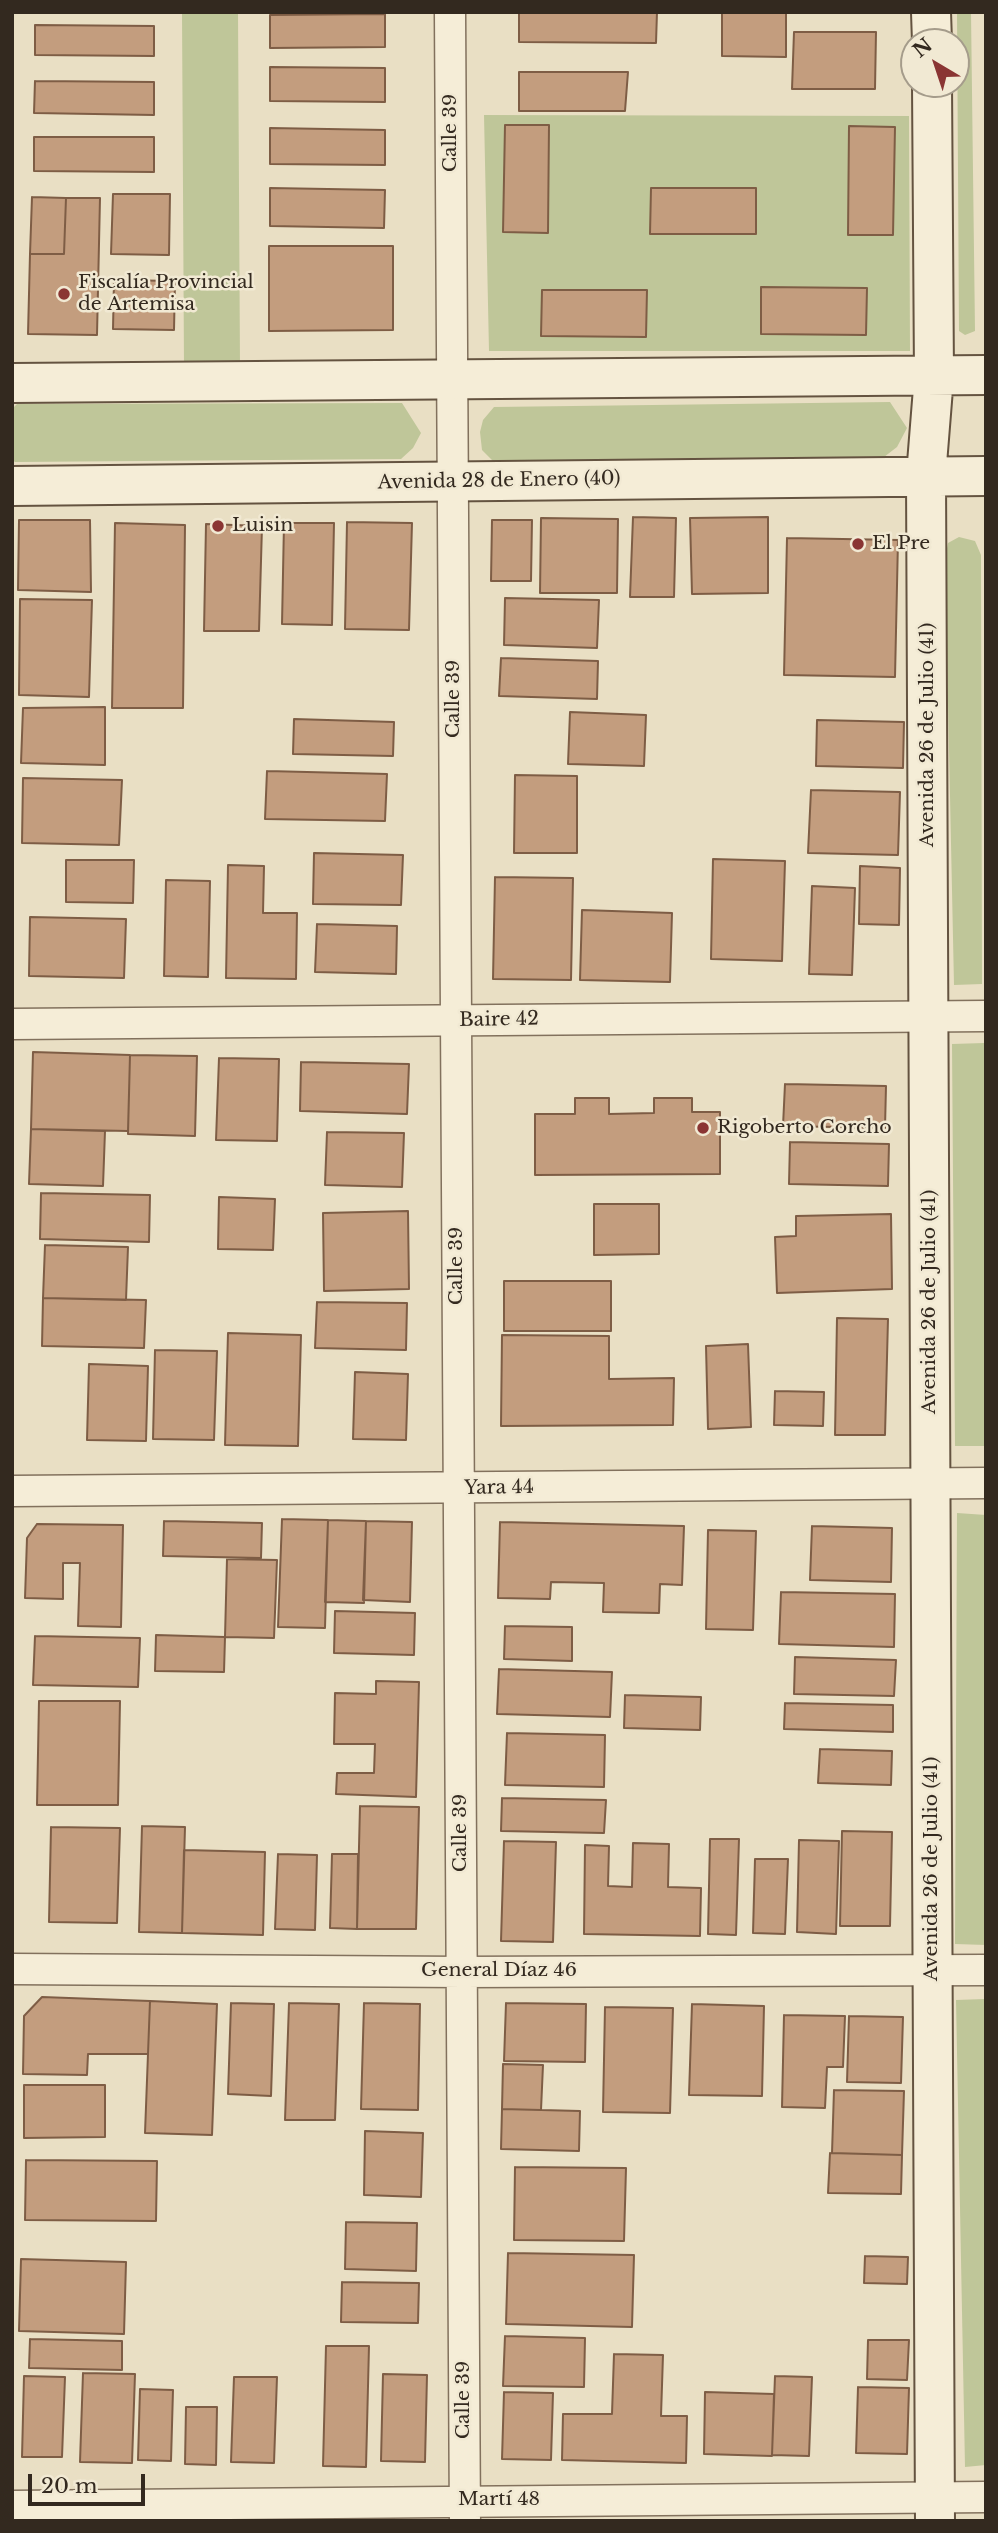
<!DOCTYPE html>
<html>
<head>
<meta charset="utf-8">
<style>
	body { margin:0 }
	#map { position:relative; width:998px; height:2533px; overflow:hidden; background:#e9dfc4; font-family:"Libre Baskerville",serif }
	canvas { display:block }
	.frame { position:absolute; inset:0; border:14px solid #33291f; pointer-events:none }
	.north { position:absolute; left:900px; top:28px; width:70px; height:70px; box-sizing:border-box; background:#f1e9d3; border:2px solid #a59c8b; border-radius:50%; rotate:321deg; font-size:19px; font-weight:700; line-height:28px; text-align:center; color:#33291f }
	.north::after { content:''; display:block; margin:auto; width:24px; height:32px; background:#8a3533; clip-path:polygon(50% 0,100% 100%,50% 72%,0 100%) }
	.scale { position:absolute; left:28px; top:2474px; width:117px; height:32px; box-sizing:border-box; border:4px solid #33291f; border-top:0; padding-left:9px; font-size:21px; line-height:24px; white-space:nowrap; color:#33291f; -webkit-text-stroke:5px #f1e9d3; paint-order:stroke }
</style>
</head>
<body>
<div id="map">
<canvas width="998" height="2533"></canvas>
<div class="frame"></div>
<div class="north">N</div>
<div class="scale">20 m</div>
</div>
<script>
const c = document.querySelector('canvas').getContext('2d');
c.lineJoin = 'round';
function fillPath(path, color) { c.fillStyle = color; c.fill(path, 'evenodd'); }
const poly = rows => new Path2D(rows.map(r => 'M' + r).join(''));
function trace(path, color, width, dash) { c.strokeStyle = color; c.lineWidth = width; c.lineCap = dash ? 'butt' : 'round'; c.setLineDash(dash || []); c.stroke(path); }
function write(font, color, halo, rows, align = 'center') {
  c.font = font + ' "Libre Baskerville",serif'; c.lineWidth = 5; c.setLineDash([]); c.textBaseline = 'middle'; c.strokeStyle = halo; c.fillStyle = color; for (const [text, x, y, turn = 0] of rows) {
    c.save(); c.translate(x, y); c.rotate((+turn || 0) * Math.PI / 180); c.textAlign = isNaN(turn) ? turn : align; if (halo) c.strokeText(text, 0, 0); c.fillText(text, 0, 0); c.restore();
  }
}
fillPath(poly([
	[182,12,238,12,240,368,184,368],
	[957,12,971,12,975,331,965,335,959,331],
	[484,115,909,116,910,351,489,351],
	[890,402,907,428,897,447,884,457,494,462,482,450,480,432,483,420,494,407],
	[402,403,421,433,413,448,401,459,15,462,12,460,12,409,17,404],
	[959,537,975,541,981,555,982,984,954,985,945,559,948,543],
	[984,1043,986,1446,955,1446,952,1044],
	[957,1513,986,1515,986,1945,955,1944],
	[985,1999,986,2465,965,2467,956,2000]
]), '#bfc699');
const building = poly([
	[519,12,657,12,656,43,519,42,519,12],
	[722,12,786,12,786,57,722,56,722,12],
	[385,14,385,47,270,48,270,15,385,14],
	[35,25,154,26,154,56,35,55,35,25],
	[794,32,876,32,875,89,792,89,794,32],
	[270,67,385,68,385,102,270,101,270,67],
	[519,72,628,72,625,111,519,111,519,72],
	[35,81,154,82,154,115,34,113,35,81],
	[505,125,549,125,548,233,503,232,505,125],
	[849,126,895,127,893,235,848,235,849,126],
	[270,128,385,130,385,165,270,164,270,128],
	[34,137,154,137,154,172,34,171,34,137],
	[270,188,385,190,384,228,270,226,270,188],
	[651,188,756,188,756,234,650,234,651,188],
	[113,194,170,194,169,255,111,254,113,194],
	[32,197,66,198,64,254,30,254,32,197],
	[66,198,100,198,97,335,28,334,30,254,64,254,66,198],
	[269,246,393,246,393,330,269,331,269,246],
	[114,280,175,281,174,330,113,329,114,280],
	[761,287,867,288,866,335,761,334,761,287],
	[542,290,647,290,646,337,541,336,542,290],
	[633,517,676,518,674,597,630,597,633,517],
	[768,517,768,593,692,594,690,518,768,517],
	[541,518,618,519,617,593,540,593,541,518],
	[19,520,90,520,91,592,18,590,19,520],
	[492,520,532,520,531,581,491,581,492,520],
	[347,522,412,523,409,630,345,629,347,522],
	[115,523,185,525,183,708,112,708,115,523],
	[284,523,334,523,332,625,282,624,284,523],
	[206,524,262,526,259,631,204,631,206,524],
	[787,538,898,540,895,677,784,675,787,538],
	[505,598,599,600,597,648,504,645,505,598],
	[20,599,92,600,89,697,19,695,20,599],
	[501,658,598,661,597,699,499,696,501,658],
	[105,707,105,765,21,763,23,708,105,707],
	[570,712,646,715,644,766,568,764,570,712],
	[294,719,394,722,393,756,293,754,294,719],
	[817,720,904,722,903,768,816,766,817,720],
	[267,771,387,774,385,821,265,819,267,771],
	[515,775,577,776,577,853,514,853,515,775],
	[23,778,122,780,119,845,22,843,23,778],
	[811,790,900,792,898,855,808,853,811,790],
	[314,853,403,855,401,905,313,904,314,853],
	[713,859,785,861,782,961,711,959,713,859],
	[66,860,134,860,133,903,66,902,66,860],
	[228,865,264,866,263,913,297,913,296,979,226,978,228,865],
	[860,866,900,868,899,925,859,924,860,866],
	[495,877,573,878,571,980,493,979,495,877],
	[166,880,210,881,208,977,164,976,166,880],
	[812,886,855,888,852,975,809,974,812,886],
	[582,910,672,913,670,982,580,980,582,910],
	[30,917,126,919,124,978,29,976,30,917],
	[317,924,397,926,396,974,315,972,317,924],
	[33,1052,130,1055,128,1131,31,1129,33,1052],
	[130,1055,197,1056,195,1136,128,1134,130,1055],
	[219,1058,279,1059,277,1141,216,1140,219,1058],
	[301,1062,409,1064,407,1114,300,1111,301,1062],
	[785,1084,886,1086,885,1128,783,1126,785,1084],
	[575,1098,609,1098,609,1114,654,1113,654,1098,692,1098,692,1112,720,1112,720,1174,535,1175,535,1114,575,1114,575,1098],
	[31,1129,105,1131,103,1186,29,1184,31,1129],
	[327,1132,404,1133,402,1187,325,1185,327,1132],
	[790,1142,889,1144,888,1186,789,1184,790,1142],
	[41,1193,150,1195,149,1242,40,1239,41,1193],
	[219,1197,275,1199,273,1250,218,1249,219,1197],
	[594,1204,659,1204,659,1254,594,1255,594,1204],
	[408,1211,409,1289,324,1291,323,1213,408,1211],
	[891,1214,892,1289,777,1293,775,1237,796,1236,796,1216,891,1214],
	[45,1245,128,1247,126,1300,43,1298,45,1245],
	[504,1281,611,1281,611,1331,504,1331,504,1281],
	[43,1298,146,1300,144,1348,42,1346,43,1298],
	[317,1302,407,1303,406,1350,315,1348,317,1302],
	[837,1318,888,1319,885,1435,835,1435,837,1318],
	[228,1333,301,1335,298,1446,225,1445,228,1333],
	[502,1335,609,1336,609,1379,674,1378,673,1425,501,1426,502,1335],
	[748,1344,751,1427,708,1429,706,1346,748,1344],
	[155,1350,217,1351,214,1440,153,1439,155,1350],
	[89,1364,148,1366,146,1441,87,1440,89,1364],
	[355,1372,408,1374,406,1440,353,1439,355,1372],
	[775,1391,824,1392,823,1426,774,1425,775,1391],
	[282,1519,328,1520,325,1628,278,1627,282,1519],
	[328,1520,366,1521,364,1603,325,1602,328,1520],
	[164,1521,262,1523,261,1558,163,1556,164,1521],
	[366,1521,412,1522,410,1602,363,1600,366,1521],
	[500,1522,684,1526,682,1585,660,1584,659,1613,603,1612,604,1583,551,1582,550,1599,498,1598,500,1522],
	[37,1524,123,1525,121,1627,78,1626,80,1563,63,1563,63,1599,25,1598,27,1538,37,1524],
	[812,1526,892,1528,891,1582,810,1580,812,1526],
	[708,1530,756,1531,753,1630,706,1629,708,1530],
	[227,1559,277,1560,274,1638,225,1637,227,1559],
	[781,1592,895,1594,894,1647,779,1644,781,1592],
	[335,1611,415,1613,414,1655,334,1653,335,1611],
	[505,1626,572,1627,572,1661,504,1659,505,1626],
	[156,1635,225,1637,224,1672,155,1671,156,1635],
	[35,1636,140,1638,138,1687,33,1685,35,1636],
	[795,1657,896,1660,894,1696,794,1694,795,1657],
	[499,1669,612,1672,610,1717,497,1714,499,1669],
	[376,1681,419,1682,416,1797,336,1794,337,1773,374,1773,375,1744,334,1744,335,1693,376,1694,376,1681],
	[625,1695,701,1697,700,1730,624,1728,625,1695],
	[39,1701,120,1701,118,1805,37,1805,39,1701],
	[785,1703,893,1705,893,1732,784,1729,785,1703],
	[507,1733,605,1735,604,1787,505,1785,507,1733],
	[820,1749,892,1751,891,1785,818,1783,820,1749],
	[502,1798,606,1800,604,1833,501,1831,502,1798],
	[360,1806,419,1807,416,1929,357,1929,360,1806],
	[142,1826,185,1827,182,1933,139,1932,142,1826],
	[51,1827,120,1828,117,1923,49,1922,51,1827],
	[842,1831,892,1832,890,1926,840,1926,842,1831],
	[710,1839,739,1839,736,1935,708,1934,710,1839],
	[799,1840,839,1841,836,1934,797,1932,799,1840],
	[504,1841,556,1842,553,1942,501,1941,504,1841],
	[633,1843,669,1844,668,1887,701,1888,700,1936,584,1934,585,1845,609,1846,608,1886,632,1887,633,1843],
	[184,1850,265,1852,263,1935,182,1933,184,1850],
	[278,1854,317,1855,315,1930,275,1929,278,1854],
	[332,1854,358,1854,357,1929,330,1928,332,1854],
	[755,1859,788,1859,785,1934,753,1933,755,1859],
	[42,1997,150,2001,148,2054,88,2054,87,2075,23,2074,24,2016,42,1997],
	[150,2001,217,2004,212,2135,145,2133,150,2001],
	[231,2003,274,2004,271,2096,228,2094,231,2003],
	[289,2003,339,2004,335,2120,285,2120,289,2003],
	[364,2003,420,2004,418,2110,361,2109,364,2003],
	[506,2003,586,2004,585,2062,504,2061,506,2003],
	[692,2004,764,2006,762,2096,689,2095,692,2004],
	[605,2007,673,2008,670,2113,603,2112,605,2007],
	[784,2015,845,2016,843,2067,827,2067,825,2108,782,2107,784,2015],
	[849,2016,903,2017,901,2083,847,2082,849,2016],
	[503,2064,543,2065,541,2110,502,2109,503,2064],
	[24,2085,105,2085,105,2137,24,2138,24,2085],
	[834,2090,904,2091,902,2155,832,2153,834,2090],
	[502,2109,580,2111,579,2151,501,2149,502,2109],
	[365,2131,423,2133,421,2197,364,2195,365,2131],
	[830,2153,902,2155,901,2194,828,2193,830,2153],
	[26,2160,157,2161,156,2221,25,2220,26,2160],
	[515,2167,626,2168,624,2241,514,2240,515,2167],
	[346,2222,417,2223,416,2271,345,2269,346,2222],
	[508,2253,634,2255,632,2327,506,2324,508,2253],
	[865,2256,908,2257,907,2284,864,2283,865,2256],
	[21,2259,126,2262,124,2334,19,2331,21,2259],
	[342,2282,419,2283,418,2323,341,2322,342,2282],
	[505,2336,585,2338,584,2387,503,2386,505,2336],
	[30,2339,122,2341,122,2370,29,2368,30,2339],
	[868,2340,909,2340,907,2380,867,2379,868,2340],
	[326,2346,369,2346,366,2467,323,2466,326,2346],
	[614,2354,663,2355,661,2416,687,2416,686,2463,562,2460,563,2414,612,2414,614,2354],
	[83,2373,135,2374,132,2463,80,2462,83,2373],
	[383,2374,427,2375,425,2462,381,2461,383,2374],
	[24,2376,65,2377,62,2457,22,2457,24,2376],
	[775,2376,812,2377,809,2456,772,2455,775,2376],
	[234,2377,277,2377,274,2463,231,2462,234,2377],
	[858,2387,909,2388,907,2454,856,2453,858,2387],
	[140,2389,173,2390,171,2461,138,2460,140,2389],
	[504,2392,553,2393,551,2460,502,2459,504,2392],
	[705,2392,774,2394,772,2456,704,2454,705,2392],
	[186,2407,217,2407,216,2465,185,2464,186,2407]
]);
fillPath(building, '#c39d7e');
trace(building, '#7e5d45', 2);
const minor = poly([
	[450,12,465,2521],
	[12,1024,986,1016],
	[12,1491,986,1483],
	[12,1969,462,1972,986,1970],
	[12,2506,986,2497]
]);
const secondary = poly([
	[931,12,932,42],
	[932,84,934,376,926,476,935,2521],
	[12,383,986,375],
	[12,486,986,476]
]);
trace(minor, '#82715d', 33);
trace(secondary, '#645340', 42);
trace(minor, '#f5edd7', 30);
trace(secondary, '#f5edd7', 38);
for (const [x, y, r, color] of [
	[64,294,7,"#8a3533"],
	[218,526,7,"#8a3533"],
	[858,544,7,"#8a3533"],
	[703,1128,7,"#8a3533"]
]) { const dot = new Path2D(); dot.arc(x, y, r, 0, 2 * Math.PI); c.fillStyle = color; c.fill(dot); trace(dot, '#f1e9d3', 2.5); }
write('19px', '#33291f', '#f1e9d3', [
	["Calle 39",451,133,-90],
	["Avenida 28 de Enero (40)",499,481,-1],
	["Calle 39",454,699,-90],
	["Avenida 26 de Julio (41)",928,735,-90],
	["Baire 42",499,1020,-1],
	["Calle 39",457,1266,-90],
	["Avenida 26 de Julio (41)",930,1302,-90],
	["Yara 44",499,1488,-1],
	["Calle 39",461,1833,-90],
	["Avenida 26 de Julio (41)",932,1869,-90],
	["General Díaz 46",499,1971],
	["Calle 39",464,2400,-90],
	["Martí 48",499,2500]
]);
write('19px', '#33291f', '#f1e9d3', [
	["Fiscalía Provincial",78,283],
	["de Artemisa",78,305],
	["Luisin",232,526],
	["El Pre",872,544],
	["Rigoberto Corcho",717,1128]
], 'left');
</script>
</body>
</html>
